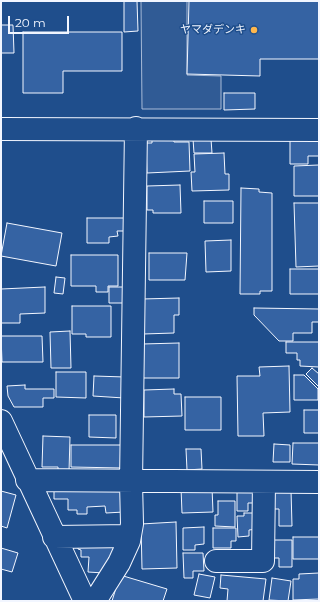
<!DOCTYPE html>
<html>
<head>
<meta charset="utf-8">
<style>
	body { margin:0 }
	#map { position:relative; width:320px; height:602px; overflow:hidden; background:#1f4e8c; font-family:Montserrat,sans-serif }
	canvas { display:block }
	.frame { position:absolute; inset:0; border:2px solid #f2f6ff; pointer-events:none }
	.scale { position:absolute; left:8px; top:16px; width:61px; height:18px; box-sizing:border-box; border:2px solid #f2f6ff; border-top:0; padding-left:5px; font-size:12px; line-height:14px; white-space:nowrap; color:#f2f6ff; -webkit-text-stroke:3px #1f4e8c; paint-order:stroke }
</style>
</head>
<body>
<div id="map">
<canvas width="320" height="602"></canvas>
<div class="frame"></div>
<div class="scale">20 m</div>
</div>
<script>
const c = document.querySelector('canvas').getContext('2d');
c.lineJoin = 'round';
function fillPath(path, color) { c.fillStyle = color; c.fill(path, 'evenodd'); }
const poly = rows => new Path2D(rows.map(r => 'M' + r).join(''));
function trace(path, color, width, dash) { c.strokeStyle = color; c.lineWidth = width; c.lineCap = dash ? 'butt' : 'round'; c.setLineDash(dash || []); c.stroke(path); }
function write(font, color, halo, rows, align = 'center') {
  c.font = font + ' Montserrat,"Noto Sans JP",sans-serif'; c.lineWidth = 3; c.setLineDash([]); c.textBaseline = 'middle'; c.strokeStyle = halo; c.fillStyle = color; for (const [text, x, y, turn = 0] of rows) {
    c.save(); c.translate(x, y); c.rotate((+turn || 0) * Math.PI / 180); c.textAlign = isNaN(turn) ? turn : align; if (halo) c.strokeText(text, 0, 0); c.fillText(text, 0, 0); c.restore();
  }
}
const parking = poly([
	[141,1,187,1,187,75,221,76,221,109,142,109,141,1]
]);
fillPath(parking, '#305b95');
trace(parking, '#a8bbd7', 1);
const building = poly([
	[124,1,137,1,138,31,124,32,124,1],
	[189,1,319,1,319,59,260,59,260,76,187,74,189,1],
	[1,25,13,25,14,53,1,53,1,25],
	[23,32,122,32,122,71,63,71,63,93,23,93,23,32],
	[224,93,255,93,255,109,224,110,224,93],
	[152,137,173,137,174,142,189,142,190,171,147,173,146,143,152,143,152,137],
	[319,137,319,156,308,156,308,164,290,164,290,138,319,137],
	[193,139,211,139,212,153,194,153,193,139],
	[224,153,225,174,229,174,229,190,192,191,191,172,195,172,194,154,224,153],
	[319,165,319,196,294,196,294,166,319,165],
	[180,185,181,213,153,213,153,210,147,210,147,186,180,185],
	[241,188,259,189,259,192,272,193,272,291,260,291,260,294,240,294,241,188],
	[204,201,233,201,233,223,204,223,204,201],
	[294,203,319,203,319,266,296,267,294,203],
	[87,218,124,218,124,231,117,231,118,236,109,237,109,243,87,243,87,218],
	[7,223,62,233,56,266,1,256,7,223],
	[231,240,231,271,206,272,205,241,231,240],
	[149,253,187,253,185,280,149,280,149,253],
	[71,255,118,255,118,286,108,286,108,292,96,292,96,286,71,286,71,255],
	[290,269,319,269,319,294,290,294,290,269],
	[56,277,65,278,63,294,54,293,56,277],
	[45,287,45,313,20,314,20,323,1,323,1,289,45,287],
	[109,287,124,287,124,303,109,303,109,287],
	[179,298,179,315,174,315,174,333,143,334,142,299,179,298],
	[72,306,111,306,111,337,86,337,86,334,72,334,72,306],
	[254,308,319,309,319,322,312,322,312,333,293,333,293,341,279,341,254,315,254,308],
	[70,331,71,368,51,368,50,332,70,331],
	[1,336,42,336,43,362,2,362,1,336],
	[286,342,319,342,319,367,300,366,300,360,297,360,297,353,286,353,286,342],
	[179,343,179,378,142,378,142,344,179,343],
	[289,366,290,412,263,413,264,436,238,436,237,376,260,376,259,367,289,366],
	[312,368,319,374,319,387,306,374,312,368],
	[56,372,86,372,86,398,56,397,56,372],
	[294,375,304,375,318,389,318,400,294,400,294,375],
	[94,376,125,377,124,398,93,396,94,376],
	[25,385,25,389,54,389,54,398,43,398,43,407,14,407,8,396,7,386,25,385],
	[174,389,174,394,181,394,182,416,144,417,144,390,174,389],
	[185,397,221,397,221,430,185,430,185,397],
	[304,410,319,410,319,433,304,433,304,410],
	[89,415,116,415,116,438,89,437,89,415],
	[43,436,70,437,69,472,58,472,58,467,42,467,43,436],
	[293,443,319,443,319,465,292,464,293,443],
	[274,444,290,445,290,462,273,462,274,444],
	[71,445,122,445,122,468,71,467,71,445],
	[186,449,201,449,202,469,187,470,186,449],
	[258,486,258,503,248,503,248,511,237,511,237,489,258,486],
	[212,487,213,512,182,513,181,488,212,487],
	[54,488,122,489,124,512,106,513,105,506,87,507,87,514,77,514,77,510,68,510,68,499,54,499,54,488],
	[271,488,291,490,292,526,279,526,279,509,271,509,271,488],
	[1,491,16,495,7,528,1,526,1,491],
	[218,501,235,501,235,527,215,526,215,515,218,515,218,501],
	[244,513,257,513,258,529,249,530,249,536,238,537,237,516,244,516,244,513],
	[176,522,177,568,142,569,141,524,176,522],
	[204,527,204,544,195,545,195,550,183,550,183,528,204,527],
	[213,528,236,528,236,541,231,541,231,548,213,548,213,528],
	[293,537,319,537,319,559,293,559,293,537],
	[271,540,292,540,292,567,279,567,279,558,271,558,271,540],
	[78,541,117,542,114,557,109,557,109,564,105,564,104,573,88,572,89,557,81,557,81,550,78,549,78,541],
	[1,548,18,553,12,572,1,569,1,548],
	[183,553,203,553,204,571,193,571,193,578,184,578,183,553],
	[319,573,319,599,293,600,293,579,299,579,299,574,319,573],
	[199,574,215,577,210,598,194,595,199,574],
	[120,575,167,589,163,601,112,601,120,575],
	[221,575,266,579,263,601,227,601,228,589,220,588,221,575],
	[272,578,291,581,288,601,269,600,272,578]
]);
fillPath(building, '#3563a3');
trace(building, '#f2f6ff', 1);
const minor = poly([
	[1,129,319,130],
	[1,421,85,601],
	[27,480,319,482],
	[54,537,130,536],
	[216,561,263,561,264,482],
	[95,601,119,563,129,541,132,524,131,482,136,128]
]);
trace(minor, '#f2f6ff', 24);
trace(minor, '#1f4e8c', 22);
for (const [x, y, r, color] of [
	[254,30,4,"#ffb74d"]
]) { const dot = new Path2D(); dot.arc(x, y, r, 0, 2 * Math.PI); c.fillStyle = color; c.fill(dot); trace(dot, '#1f4e8c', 1.5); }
write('11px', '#f2f6ff', '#1f4e8c', [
	["ヤマダデンキ",246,30]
], 'right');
</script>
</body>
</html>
